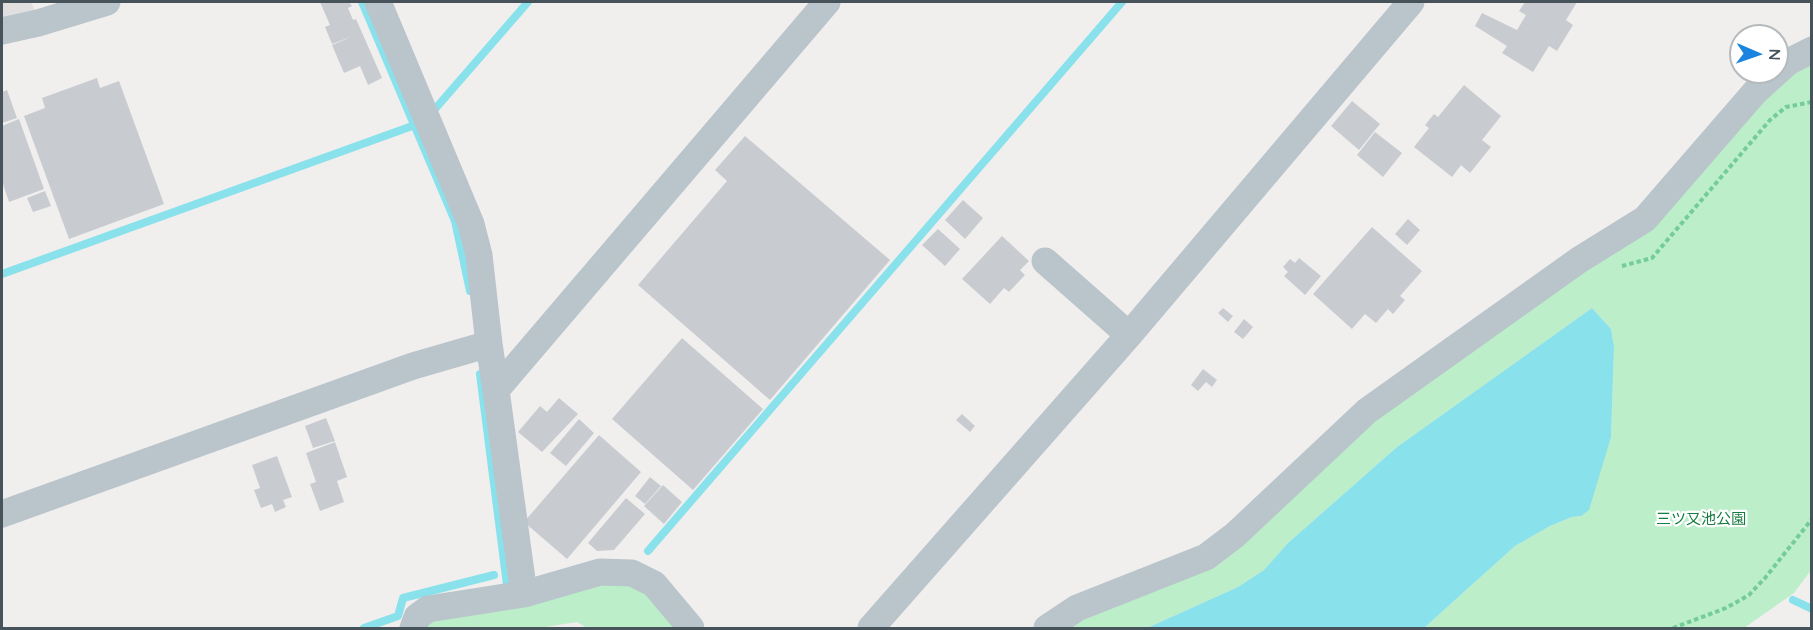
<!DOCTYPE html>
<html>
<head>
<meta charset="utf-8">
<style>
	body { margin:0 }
	#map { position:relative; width:1813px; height:630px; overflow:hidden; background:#f1eeee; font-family:Quicksand,sans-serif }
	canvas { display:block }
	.frame { position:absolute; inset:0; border:3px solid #46535b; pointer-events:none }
	.north { position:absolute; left:1729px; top:24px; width:60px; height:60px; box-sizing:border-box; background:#fff; border:2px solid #b5babd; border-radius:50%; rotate:92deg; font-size:16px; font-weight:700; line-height:24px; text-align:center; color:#46535b }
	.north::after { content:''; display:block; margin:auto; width:21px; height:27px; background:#1a84de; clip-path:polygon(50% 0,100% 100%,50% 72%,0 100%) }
</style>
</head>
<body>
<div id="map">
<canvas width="1813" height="630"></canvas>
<div class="frame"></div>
<div class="north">N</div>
</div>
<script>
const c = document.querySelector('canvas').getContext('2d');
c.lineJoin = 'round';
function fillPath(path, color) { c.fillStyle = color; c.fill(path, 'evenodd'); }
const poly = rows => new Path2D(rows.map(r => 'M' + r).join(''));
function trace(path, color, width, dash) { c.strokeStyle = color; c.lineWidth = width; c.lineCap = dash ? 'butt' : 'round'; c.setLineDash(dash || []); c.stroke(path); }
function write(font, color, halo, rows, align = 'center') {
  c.font = font + ' Quicksand,"Noto Sans JP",sans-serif'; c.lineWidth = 4.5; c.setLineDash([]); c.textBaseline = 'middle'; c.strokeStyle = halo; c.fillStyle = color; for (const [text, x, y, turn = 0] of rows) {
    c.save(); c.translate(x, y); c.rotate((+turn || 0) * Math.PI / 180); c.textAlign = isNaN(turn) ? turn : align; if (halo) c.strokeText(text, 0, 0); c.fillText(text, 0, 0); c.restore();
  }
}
fillPath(poly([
	[2,2,31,2,36,13,2,19]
]), '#e2dfe0');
fillPath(poly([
	[1811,60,1812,569,1794,593,1744,628,1424,628,1515,546,1550,526,1572,517,1581,516,1611,437,1614,347,1611,329,1592,308,1397,447,1288,543,1264,570,1238,587,1147,628,1064,628,1207,562,1372,416,1583,266,1789,71],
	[620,582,640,588,678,628,587,628,577,622,539,628,417,628,422,609]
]), '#bceeca');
fillPath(poly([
	[1592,308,1611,329,1614,347,1611,437,1589,510,1581,516,1572,517,1550,526,1515,546,1424,628,1147,628,1238,587,1264,570,1288,543,1397,447]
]), '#89e1eb');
trace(poly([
	[362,2,455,221,470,291],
	[435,109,528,2],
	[2,274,415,125],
	[480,374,507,585],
	[648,551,1122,2],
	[1793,600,1812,609],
	[364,628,398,616,403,598,494,575]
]), '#89e1eb', 8);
fillPath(poly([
	[320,2,349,2,352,6,348,8,353,20,356,19,382,78,368,85,360,66,344,73,332,45,353,36,332,44,325,27,330,25],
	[1525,2,1577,2,1566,20,1573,25,1557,51,1549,46,1533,72,1502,53,1507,46,1475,26,1482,13,1517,30,1526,15,1519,11],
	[97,78,100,88,119,81,164,204,69,239,24,116,45,108,42,98],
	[1464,85,1501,116,1482,140,1491,147,1470,173,1461,165,1452,177,1414,147,1429,128,1425,125,1434,114,1438,117],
	[7,90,17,118,2,123,2,92],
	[1352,101,1380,124,1359,150,1331,126],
	[19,119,44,189,9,202,2,181,2,126],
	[1375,132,1402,153,1383,177,1357,155],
	[745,136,890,260,770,400,638,285,727,181,715,170],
	[45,191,51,206,33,212,27,198],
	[963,200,983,218,965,239,945,220],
	[1408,219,1420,230,1407,245,1395,234],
	[1372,227,1422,271,1400,296,1405,300,1393,314,1388,309,1376,323,1365,314,1352,329,1313,294],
	[938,229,960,249,945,266,922,245],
	[1002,236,1029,261,1020,270,1025,275,1009,292,1004,288,990,304,962,279],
	[1299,258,1321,276,1305,295,1284,276,1288,272,1283,267,1290,259,1295,263],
	[1223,308,1233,316,1228,322,1218,313],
	[1244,319,1253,327,1243,339,1234,332],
	[682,338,763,409,693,490,612,419],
	[1203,369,1217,380,1212,387,1206,382,1198,391,1191,385],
	[559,398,578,414,542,452,518,432,540,406,547,412],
	[962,414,975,426,970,432,956,420],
	[326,418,335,441,313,448,305,426],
	[579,419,594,433,566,466,550,453],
	[599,435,641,472,567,559,524,522],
	[335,442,347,477,337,481,344,502,320,511,310,484,316,482,306,453],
	[277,456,292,497,283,500,286,507,275,512,272,504,261,508,254,490,260,488,252,465],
	[650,477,661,486,645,504,635,496],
	[663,485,682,502,664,524,644,506],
	[626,498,645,514,614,550,597,551,588,543]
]), '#c8ccd1');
trace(poly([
	[1622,266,1652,258,1770,120,1786,107,1812,102],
	[1673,628,1726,608,1749,595,1765,578,1812,519]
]), '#74cc98', 4, [4.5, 3]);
trace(poly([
	[378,2,471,224,479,255,489,344],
	[2,31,38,23,107,2],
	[1777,72,1788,62,1812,50],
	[1045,261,1129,335],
	[496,390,524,594],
	[2,514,413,366,489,344,496,390,827,2],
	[413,628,417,617,428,609,524,594,600,572,632,573,654,584,691,628],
	[871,628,1129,335,1411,2],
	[1047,628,1077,608,1206,557,1235,535,1367,411,1579,260,1645,219,1755,92,1777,72]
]), '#b9c4cb', 27);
write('15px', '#177c3f', '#fff', [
	["三ツ又池公園",1701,519]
]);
</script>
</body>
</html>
